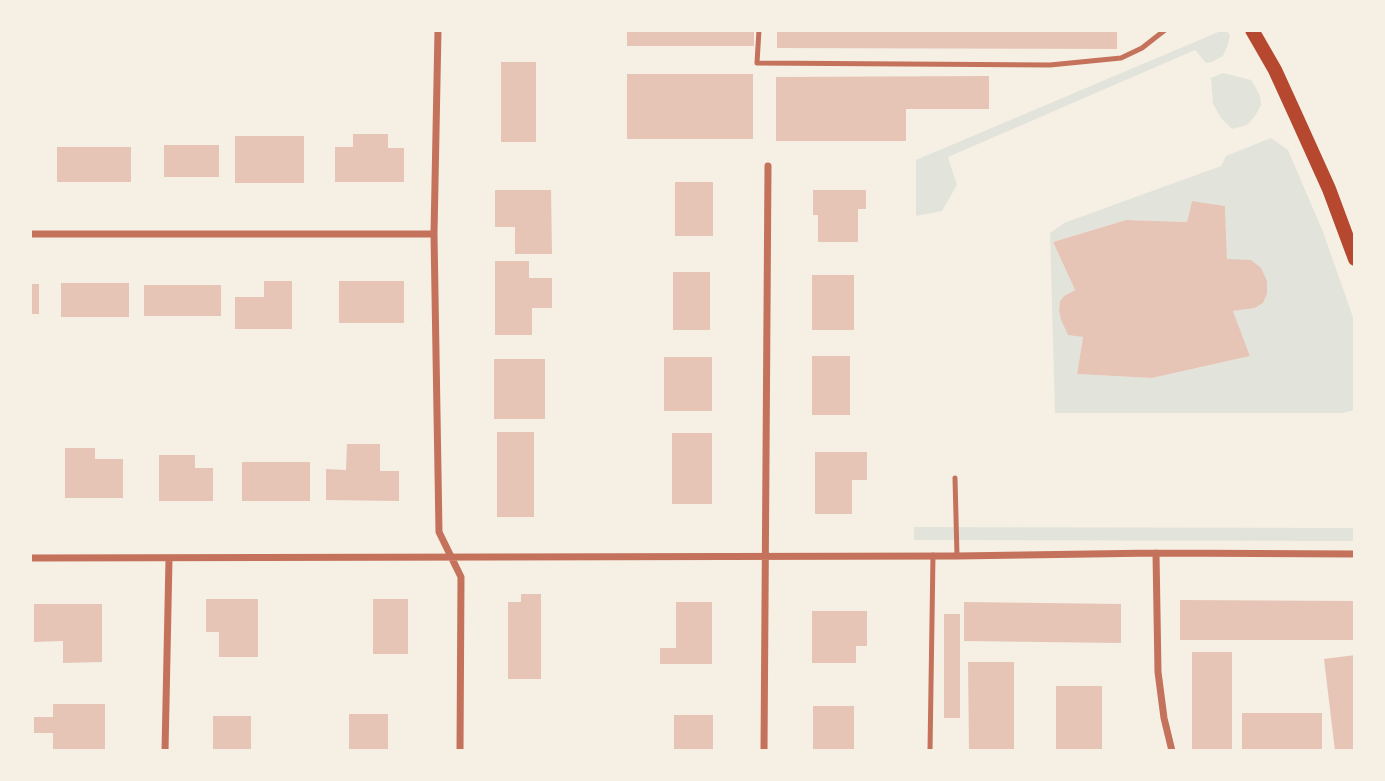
<!DOCTYPE html>
<html>
<head>
<meta charset="utf-8">
<style>
	body { margin:0 }
	#map { position:relative; width:1385px; height:781px; overflow:hidden; background:#f6efe4; font-family:"Public Sans",sans-serif }
	canvas { display:block }
	.frame { position:absolute; inset:0; border:32px solid #f6efe4; pointer-events:none }
</style>
</head>
<body>
<div id="map">
<canvas width="1385" height="781"></canvas>
<div class="frame"></div>
</div>
<script>
const c = document.querySelector('canvas').getContext('2d');
c.lineJoin = 'round';
function fillPath(path, color) { c.fillStyle = color; c.fill(path, 'evenodd'); }
const poly = rows => new Path2D(rows.map(r => 'M' + r).join(''));
function trace(path, color, width, dash) { c.strokeStyle = color; c.lineWidth = width; c.lineCap = dash ? 'butt' : 'round'; c.setLineDash(dash || []); c.stroke(path); }
fillPath(poly([
	[1223,30,1227,30,1230,36,1227,47,1223,56,1212,62,1206,63,1195,50,948,157,957,185,942,211,916,216,916,160],
	[1223,73,1251,80,1256,88,1260,96,1261,105,1255,116,1247,125,1232,129,1221,118,1213,104,1211,78],
	[1271,138,1288,150,1323,232,1355,323,1355,410,1342,413,1055,413,1050,233,1064,223,1221,166,1226,156],
	[1192,201,1225,206,1227,259,1267,281,1267,294,1263,303,1255,308,1233,311,1250,356,1152,378,1077,374,1083,337,1068,334,1061,320,1059,311,1060,301,1064,296,1075,290,1053,242,1126,220,1187,222],
	[914,527,1355,528,1355,541,914,540]
]), '#e2e4dc');
fillPath(poly([
	[627,30,754,30,754,46,627,46],
	[777,30,1117,30,1117,49,777,48],
	[501,62,536,62,536,142,501,142],
	[627,74,753,74,753,139,627,139],
	[989,76,989,109,906,109,906,141,776,141,776,77],
	[353,134,388,134,388,148,404,148,404,182,335,182,335,147,353,147],
	[235,136,304,136,304,183,235,183],
	[164,145,219,145,219,177,164,177],
	[57,147,131,147,131,182,57,182],
	[675,182,713,182,713,236,675,236],
	[495,190,551,190,552,254,515,254,515,227,495,227],
	[813,190,866,190,866,209,858,209,858,242,818,242,818,215,813,215],
	[1192,201,1225,206,1227,259,1251,260,1261,268,1267,281,1267,294,1263,303,1255,308,1233,311,1250,356,1152,378,1077,374,1083,337,1068,335,1061,320,1059,311,1060,301,1064,296,1075,290,1053,242,1126,220,1187,222],
	[495,261,529,261,529,278,552,278,552,308,532,308,532,335,495,335],
	[673,272,710,272,710,330,673,330],
	[812,275,854,275,854,330,812,330],
	[264,281,292,281,292,329,235,329,235,297,264,297],
	[339,281,404,281,404,323,339,323],
	[61,283,129,283,129,317,61,317],
	[30,284,39,284,39,314,30,314],
	[144,285,221,285,221,316,144,316],
	[812,356,850,356,850,415,812,415],
	[664,357,712,357,712,411,664,411],
	[494,359,545,359,545,419,494,419],
	[497,432,534,432,534,517,497,517],
	[672,433,712,433,712,504,672,504],
	[30,440,32,440,32,480,30,480],
	[347,444,380,444,380,471,399,471,399,501,326,500,326,469,346,470],
	[65,448,95,448,95,459,123,459,123,498,65,498],
	[815,452,867,452,867,480,852,480,852,514,815,514],
	[159,455,195,455,195,468,213,468,213,501,159,501],
	[242,462,310,462,310,501,242,501],
	[521,594,541,594,541,679,508,679,508,602,521,602],
	[206,599,258,599,258,657,219,657,219,632,206,632],
	[373,599,408,599,408,654,373,654],
	[1180,600,1354,601,1354,640,1180,640],
	[676,602,712,602,712,664,660,664,660,648,676,648],
	[964,602,1121,604,1121,643,964,641],
	[34,604,102,604,102,662,63,663,63,641,34,642],
	[812,611,867,611,867,646,856,646,856,663,812,663],
	[944,614,960,614,960,718,944,718],
	[1192,652,1232,652,1232,751,1192,751],
	[1355,655,1355,751,1335,751,1324,659],
	[968,662,1014,662,1014,751,969,751],
	[1056,686,1102,686,1102,751,1056,751],
	[53,704,105,704,105,751,53,751,53,733,34,733,34,717,53,717],
	[813,706,854,706,854,751,813,751],
	[1242,713,1322,713,1322,750,1242,750],
	[349,714,388,714,388,751,349,751],
	[674,715,713,715,713,751,674,751],
	[213,716,251,716,251,751,213,751]
]), '#e6c5b7');
trace(poly([
	[759,30,757,63,1050,65,1121,58,1142,48,1165,30],
	[955,478,957,556],
	[930,751,933,555]
]), '#c5725c', 5);
trace(poly([
	[438,30,434,234,439,532,461,577,460,751],
	[30,234,434,234],
	[1156,553,1158,672,1164,718,1172,751],
	[30,558,957,556,1156,553,1355,554],
	[165,751,169,559],
	[764,751,768,166]
]), '#c5725c', 7);
trace(poly([
	[1252,30,1275,70,1296,116,1329,189,1355,259]
]), '#b5482f', 14);
</script>
</body>
</html>
